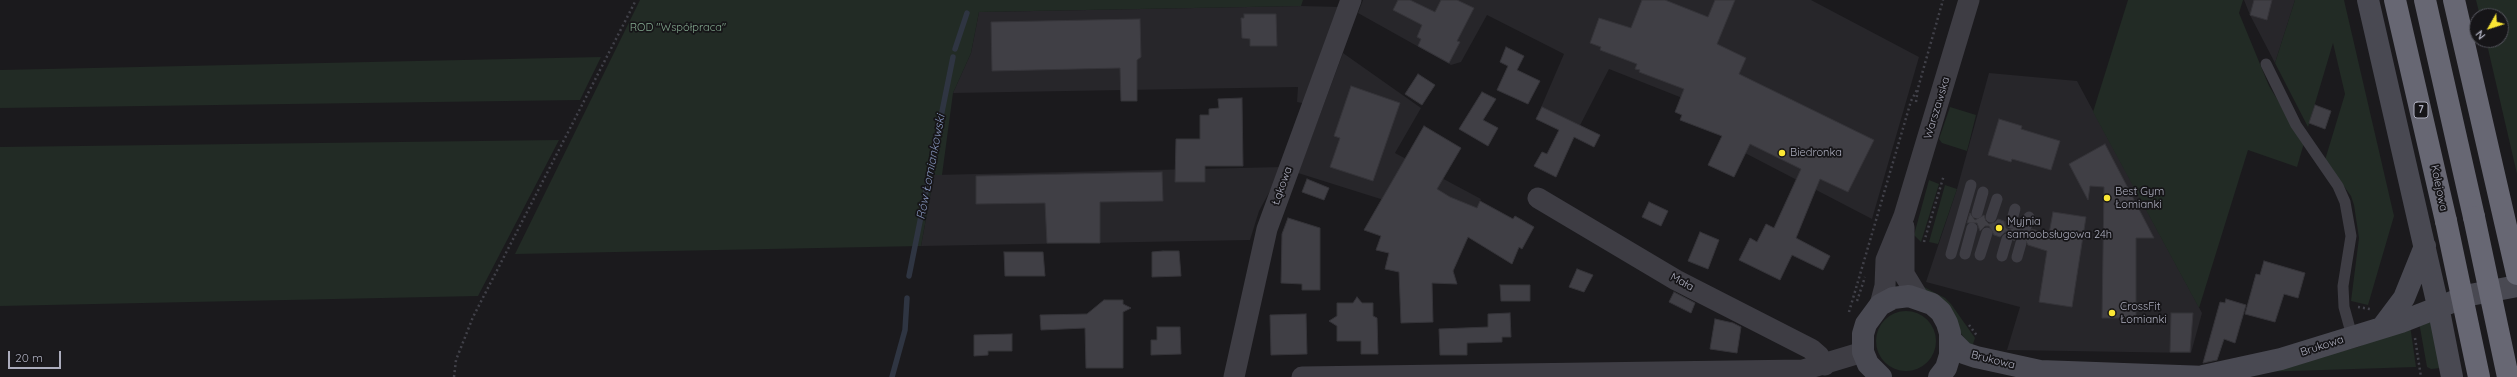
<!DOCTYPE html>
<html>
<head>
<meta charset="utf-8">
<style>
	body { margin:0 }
	#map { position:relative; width:2517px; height:377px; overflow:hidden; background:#1b1a1d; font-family:Quicksand,sans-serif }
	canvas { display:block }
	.north { position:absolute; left:2469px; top:8px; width:40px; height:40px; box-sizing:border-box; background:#161518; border:1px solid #52525a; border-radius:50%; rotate:231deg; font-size:11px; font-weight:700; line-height:16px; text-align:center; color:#acadbd }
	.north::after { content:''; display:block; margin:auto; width:14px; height:18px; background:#fbe735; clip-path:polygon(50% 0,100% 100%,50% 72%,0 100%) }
	.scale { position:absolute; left:8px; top:351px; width:53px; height:18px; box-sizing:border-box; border:2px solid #acadbd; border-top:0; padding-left:5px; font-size:12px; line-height:14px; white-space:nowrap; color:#acadbd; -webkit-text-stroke:3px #161518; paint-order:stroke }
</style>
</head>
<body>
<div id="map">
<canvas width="2517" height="377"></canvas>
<div class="north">N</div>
<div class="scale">20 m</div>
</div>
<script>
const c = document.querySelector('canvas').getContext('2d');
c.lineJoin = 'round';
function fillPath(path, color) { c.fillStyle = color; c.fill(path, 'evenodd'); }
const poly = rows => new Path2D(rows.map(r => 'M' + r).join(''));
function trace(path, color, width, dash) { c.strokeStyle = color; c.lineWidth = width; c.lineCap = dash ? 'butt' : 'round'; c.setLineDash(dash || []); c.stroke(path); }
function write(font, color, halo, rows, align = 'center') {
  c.font = font + ' Quicksand,sans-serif'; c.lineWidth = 3.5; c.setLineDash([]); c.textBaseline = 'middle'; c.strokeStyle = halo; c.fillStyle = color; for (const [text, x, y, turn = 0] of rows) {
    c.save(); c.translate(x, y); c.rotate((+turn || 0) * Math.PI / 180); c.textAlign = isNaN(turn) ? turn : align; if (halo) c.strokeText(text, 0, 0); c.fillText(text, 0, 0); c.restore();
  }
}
fillPath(poly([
	[1363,0,1811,0,1919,57,1872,219,1745,153,1695,103,1609,69,1574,137,1536,119,1564,54,1487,15,1461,62,1451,65,1358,13],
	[2244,0,2295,0,2275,63,2250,15],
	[1301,6,1340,7,1307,104,1297,102,1298,87,953,93,971,53,979,12],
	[1343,53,1421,108,1395,153,1481,199,1477,208,1394,255,1376,250,1381,239,1387,201,1298,173],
	[1989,73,2077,81,2202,313,2191,353,2007,350,2020,307,1926,282,1957,189],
	[1283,167,1259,211,1250,240,921,246,934,175]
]), '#27262a');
fillPath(poly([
	[640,0,1303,0,1301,6,979,12,971,53,953,93,942,175,934,175,921,246,515,254],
	[2128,0,2243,0,2239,13,2269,86,2304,143,2297,167,2248,150,2199,308,2093,112],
	[2295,0,2344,0,2394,216,2368,305,2351,301,2359,238,2354,205,2351,196,2325,160,2345,94,2333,43,2308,127,2275,63],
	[2476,0,2517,0,2517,174,2486,40,2501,40,2501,16,2480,16],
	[601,57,580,100,0,108,0,70],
	[1950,107,1976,115,1967,151,1942,143,1939,139],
	[559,140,478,296,0,306,0,147],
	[1929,180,1939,184,1921,242,1914,235],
	[1945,185,1957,189,1938,244,1929,242],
	[1922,286,1945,298,1951,304,1975,338,1972,347],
	'1876 341a30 30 0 1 1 60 0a30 30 0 1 1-60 0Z',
	[2430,319,2441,368,2431,369,2427,367,2419,322],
	[2410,325,2416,367,2260,372,2358,347]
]), '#222b25');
trace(poly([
	[955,49,967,13],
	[909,276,953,57],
	[892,377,905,330,907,298]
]), '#2f3542', 5.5);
const building = poly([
	[1398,0,1410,0,1435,12,1441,0,1457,0,1474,8,1457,41,1460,42,1449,63,1418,46,1421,39,1417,37,1422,25,1393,10,1398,0],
	[1642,0,1665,0,1708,17,1715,0,1735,0,1717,44,1746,58,1739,74,1874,140,1848,192,1820,179,1796,238,1830,256,1823,270,1792,255,1780,280,1739,260,1750,238,1757,242,1766,224,1774,228,1801,169,1750,144,1734,177,1708,165,1722,136,1680,120,1682,115,1675,112,1684,89,1639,72,1640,70,1635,69,1637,64,1600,50,1601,47,1590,43,1599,18,1631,28,1642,0],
	[2254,0,2272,0,2267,20,2250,15,2254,0],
	[1244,14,1276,14,1277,46,1250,46,1250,39,1242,38,1241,18,1244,18,1244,14],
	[1140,19,1141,57,1137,60,1137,101,1121,101,1120,68,992,71,991,22,1140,19],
	[1506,47,1524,56,1517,70,1540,81,1528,104,1497,90,1508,66,1500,62,1506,47],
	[1418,74,1435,85,1422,105,1405,94,1418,74],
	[1351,86,1400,103,1373,181,1330,167,1340,138,1334,136,1351,86],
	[1482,92,1496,99,1483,120,1498,128,1488,146,1459,129,1482,92],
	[1242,98,1243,166,1205,166,1205,182,1175,182,1176,139,1200,139,1200,115,1209,115,1209,109,1219,108,1218,99,1242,98],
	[2315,105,2331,111,2325,129,2309,123,2315,105],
	[1542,107,1600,135,1594,147,1574,137,1556,177,1534,166,1542,152,1547,154,1559,130,1536,119,1542,107],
	[1999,119,2022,126,2021,129,2060,141,2051,170,2012,159,2011,162,1988,155,1999,119],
	[1424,126,1461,148,1437,189,1450,197,1477,208,1480,201,1513,219,1515,216,1534,227,1522,249,1519,247,1512,264,1468,237,1453,271,1457,284,1432,283,1433,322,1401,323,1399,272,1385,269,1389,253,1376,250,1381,236,1364,230,1424,126],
	[2105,144,2154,238,2136,238,2136,318,2102,318,2104,187,2090,186,2088,200,2069,164,2105,144],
	[1162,172,1163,201,1100,202,1100,243,1047,243,1045,203,976,204,976,176,1162,172],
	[1307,179,1329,188,1324,200,1302,192,1307,179],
	[1649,202,1668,211,1661,226,1642,217,1649,202],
	[2053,212,2086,217,2072,307,2039,302,2047,251,2028,245,2023,236,2019,236,2014,241,2009,232,2005,232,2000,237,1994,235,1989,226,1985,226,1980,231,1977,223,1967,223,1970,213,1975,220,1984,215,1986,221,1989,224,1995,222,1998,219,2004,221,2006,228,2009,230,2018,225,2024,234,2032,229,2049,234,2053,212],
	[1288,218,1320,228,1320,290,1302,290,1302,284,1281,283,1282,234,1288,218],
	[1700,232,1719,240,1708,269,1688,261,1700,232],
	[1163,251,1179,251,1181,276,1152,277,1152,252,1163,251],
	[1004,252,1043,252,1045,276,1005,276,1004,252],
	[2264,261,2305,273,2298,298,2284,294,2275,322,2245,314,2256,274,2260,275,2264,261],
	[1577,269,1593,275,1584,292,1569,287,1577,269],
	[1500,285,1530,285,1530,301,1501,301,1500,285],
	[1674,292,1695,303,1691,313,1669,302,1674,292],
	[1357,297,1362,303,1373,303,1373,316,1377,318,1378,354,1361,354,1361,341,1337,341,1337,326,1329,321,1337,316,1337,303,1353,303,1357,297],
	[2226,299,2246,305,2235,343,2224,339,2217,360,2203,363,2220,302,2225,303,2226,299],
	[1104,300,1123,300,1123,304,1131,308,1123,312,1123,368,1086,368,1085,328,1041,330,1040,315,1087,314,1104,300],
	[1510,313,1511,337,1502,337,1502,342,1467,343,1467,355,1440,355,1439,329,1488,327,1488,314,1510,313],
	[2171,313,2193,313,2190,352,2170,352,2171,313],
	[1306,314,1307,354,1271,355,1270,315,1306,314],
	[1715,319,1733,323,1741,327,1737,353,1710,349,1715,319],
	[1157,327,1180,327,1181,354,1151,355,1151,340,1157,340,1157,327],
	[1012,334,1012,351,988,351,988,355,974,356,974,335,1012,334]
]);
fillPath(building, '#403f45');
trace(building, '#353439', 1);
trace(poly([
	[1916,102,1918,88,1943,0],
	[1924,242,1944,175],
	[1857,301,1865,277],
	[2358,307,2370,309],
	[1849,312,1911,101,1918,88],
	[1969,325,1978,337],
	[2415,338,2421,377],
	[454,377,456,360,473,317,636,0]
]), '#414149', 2.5, [2, 3]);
trace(poly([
	[2266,64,2296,125,2338,186,2345,202,2351,236,2343,286,2344,307,2352,336],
	[1977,213,1983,192],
	[1991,217,1997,199],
	[2011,223,2015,209],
	[2026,227,2029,217],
	[1951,254,1971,185],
	[1965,254,1972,228],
	[1980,255,1987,233],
	[2002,256,2007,239],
	[2017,257,2021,243]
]), '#3e3d44', 11);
trace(poly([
	[1538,198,1676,280,1811,349,1819,356,1825,365],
	[1904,227,1904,274,1918,297],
	[1880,305,1885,286,1886,260,1904,216,1969,0],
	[1234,377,1267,229,1351,0],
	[1302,377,1803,370,1863,352]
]), '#3e3d44', 21);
trace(poly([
	[2368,0,2438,306,2452,377],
	[2383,326,2404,298,2425,246],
	[1951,340,1964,353,1976,357,2040,371,2207,377],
	[2203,376,2281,359,2401,322,2470,295,2517,286],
	[1881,377,1868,364,1863,352,1863,334,1866,324,1880,305,1893,298,1909,296,1932,304,1941,312,1947,323,1950,333,1950,355,1946,368,1939,377]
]), '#494952', 22);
trace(poly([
	[2395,0,2446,221],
	[2425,0,2474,217],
	[2454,0,2517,274]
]), '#676773', 22);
trace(poly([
	[2474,217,2508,377],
	[2446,221,2479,377]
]), '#676773', 22);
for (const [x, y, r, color] of [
	[1782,153,4,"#fbe735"],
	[2107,198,4,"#fbe735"],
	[1999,228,4,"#fbe735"],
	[2112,313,4,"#fbe735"]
]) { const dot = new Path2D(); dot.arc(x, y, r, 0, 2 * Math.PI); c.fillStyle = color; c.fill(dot); trace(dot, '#161518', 1.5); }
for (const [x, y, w] of [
	[2421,110,14]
]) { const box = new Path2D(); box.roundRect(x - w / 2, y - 8, w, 16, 3); c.fillStyle = '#161518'; c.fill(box); trace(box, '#acadbd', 1); }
write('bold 10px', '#acadbd', null, [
	["7",2421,110]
]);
write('11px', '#83a88e', '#161518', [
	["ROD \"Współpraca\"",678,28]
]);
write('11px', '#acadbd', '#161518', [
	["Warszawska",1937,108,-73],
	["Łąkowa",1282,186,-70],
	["Kolejowa",2439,188,78],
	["Mała",1682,282,28],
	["Brukowa",2322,346,-18],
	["Brukowa",1993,360,14]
]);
write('11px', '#acadbd', '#161518', [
	["Biedronka",1790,153],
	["Best Gym",2115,192],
	["Łomianki",2115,205],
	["Myjnia",2007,222],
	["samoobsługowa 24h",2007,235],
	["CrossFit",2120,307],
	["Łomianki",2120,320]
], 'left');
write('italic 12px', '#8392b9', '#161518', [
	["Rów Łomiankowski",931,167,-79]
]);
</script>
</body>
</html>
